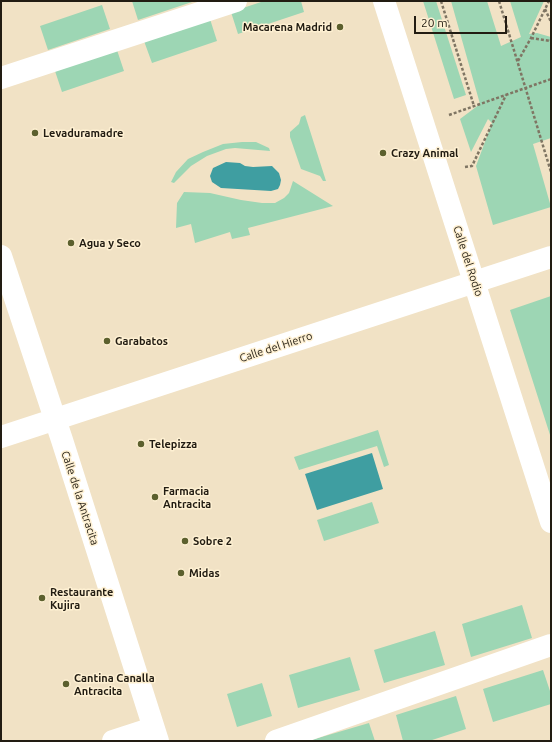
<!DOCTYPE html>
<html>
<head>
<meta charset="utf-8">
<style>
	body { margin:0 }
	#map { position:relative; width:552px; height:742px; overflow:hidden; background:#f1e2c5; font-family:Ubuntu,sans-serif }
	canvas { display:block }
	.frame { position:absolute; inset:0; border:2px solid #221c12; pointer-events:none }
	.scale { position:absolute; left:414px; top:16px; width:93px; height:18px; box-sizing:border-box; border:2px solid #221c12; border-top:0; padding-left:5px; font-size:12px; line-height:14px; white-space:nowrap; color:#221c12; -webkit-text-stroke:3px #fef0d2; paint-order:stroke }
</style>
</head>
<body>
<div id="map">
<canvas width="552" height="742"></canvas>
<div class="frame"></div>
<div class="scale">20 m</div>
</div>
<script>
const c = document.querySelector('canvas').getContext('2d');
c.lineJoin = 'round';
function fillPath(path, color) { c.fillStyle = color; c.fill(path, 'evenodd'); }
const poly = rows => new Path2D(rows.map(r => 'M' + r).join(''));
function trace(path, color, width, dash) { c.strokeStyle = color; c.lineWidth = width; c.lineCap = dash ? 'butt' : 'round'; c.setLineDash(dash || []); c.stroke(path); }
function write(font, color, halo, rows, align = 'center') {
  c.font = font + ' Ubuntu,sans-serif'; c.lineWidth = 3; c.setLineDash([]); c.textBaseline = 'middle'; c.strokeStyle = halo; c.fillStyle = color; for (const [text, x, y, turn = 0] of rows) {
    c.save(); c.translate(x, y); c.rotate((+turn || 0) * Math.PI / 180); c.textAlign = isNaN(turn) ? turn : align; if (halo) c.strokeText(text, 0, 0); c.fillText(text, 0, 0); c.restore();
  }
}
fillPath(poly([
	[132,1,195,1,138,20],
	[264,1,301,1,304,12,238,34,231,12],
	[423,1,436,1,466,95,454,99],
	[451,1,487,1,501,46,521,37,510,1,544,1,529,34,537,33,551,37,551,138,533,144,551,207,493,225,476,166,492,123,488,119,471,152,460,119,480,104],
	[102,5,110,29,48,50,40,26],
	[210,19,217,41,152,63,144,41],
	[117,50,124,71,62,92,55,71],
	[305,115,326,181,323,181,320,176,301,169,290,137,290,132,299,124,301,117],
	[242,142,256,142,269,148,270,151,235,148,226,149,207,156,191,166,174,183,171,182,176,172,188,159,203,152,223,144],
	[293,181,333,206,248,228,250,235,232,239,230,232,195,243,191,224,176,228,177,203,184,192,210,193,241,200,262,203,275,203,284,198,289,193],
	[551,296,551,438,510,310],
	[378,430,389,465,384,467,377,446,299,470,294,457],
	[372,502,379,523,324,541,317,520],
	[522,605,532,638,471,657,462,624],
	[435,631,445,665,384,683,374,650],
	[350,657,360,690,298,708,289,675],
	[543,670,551,694,551,704,493,722,483,689],
	[262,683,272,716,237,727,227,694],
	[456,696,466,729,429,741,403,741,396,715],
	[369,723,375,741,308,741]
]), '#9dd6b4');
fillPath(poly([
	[226,162,240,163,245,166,253,167,272,166,279,173,281,180,280,185,278,189,271,191,221,188,212,182,210,176,213,168],
	[372,453,383,489,317,510,305,474]
]), '#3f9ea1');
trace(poly([
	[441,1,474,106],
	[499,1,551,172],
	[545,9,551,22],
	[531,38,551,41,551,39],
	[518,61,531,38,549,1],
	[449,115,551,79],
	[465,167,472,166,506,95]
]), '#7f7563', 2.5, [3, 2]);
trace(poly([
	[384,1,551,522],
	[1,78,236,1],
	[1,256,62,440,158,741],
	[1,437,551,257],
	[113,741,153,728],
	[276,741,551,645]
]), '#fff', 22);
for (const [x, y, r, color] of [
	[340,27,4,"#5c602e"],
	[35,133,4,"#5c602e"],
	[383,153,4,"#5c602e"],
	[71,243,4,"#5c602e"],
	[107,341,4,"#5c602e"],
	[141,444,4,"#5c602e"],
	[155,497,4,"#5c602e"],
	[185,541,4,"#5c602e"],
	[181,573,4,"#5c602e"],
	[42,598,4,"#5c602e"],
	[66,684,4,"#5c602e"]
]) { const dot = new Path2D(); dot.arc(x, y, r, 0, 2 * Math.PI); c.fillStyle = color; c.fill(dot); trace(dot, '#fef0d2', 1.5); }
write('bold 11px', '#221c12', '#fef0d2', [
	["Macarena Madrid",332,27,"right"],
	["Levaduramadre",43,133],
	["Crazy Animal",391,153],
	["Agua y Seco",79,243],
	["Garabatos",115,341],
	["Telepizza",149,444],
	["Farmacia",163,491],
	["Antracita",163,504],
	["Sobre 2",193,541],
	["Midas",189,573],
	["Restaurante",50,592],
	["Kujira",50,605],
	["Cantina Canalla",74,678],
	["Antracita",74,691]
], 'left');
write('11px', '#221c12', '#fef0d2', [
	["Calle del Rodio",468,261,72],
	["Calle del Hierro",276,347,-18],
	["Calle de la Antracita",80,498,72]
]);
</script>
</body>
</html>
